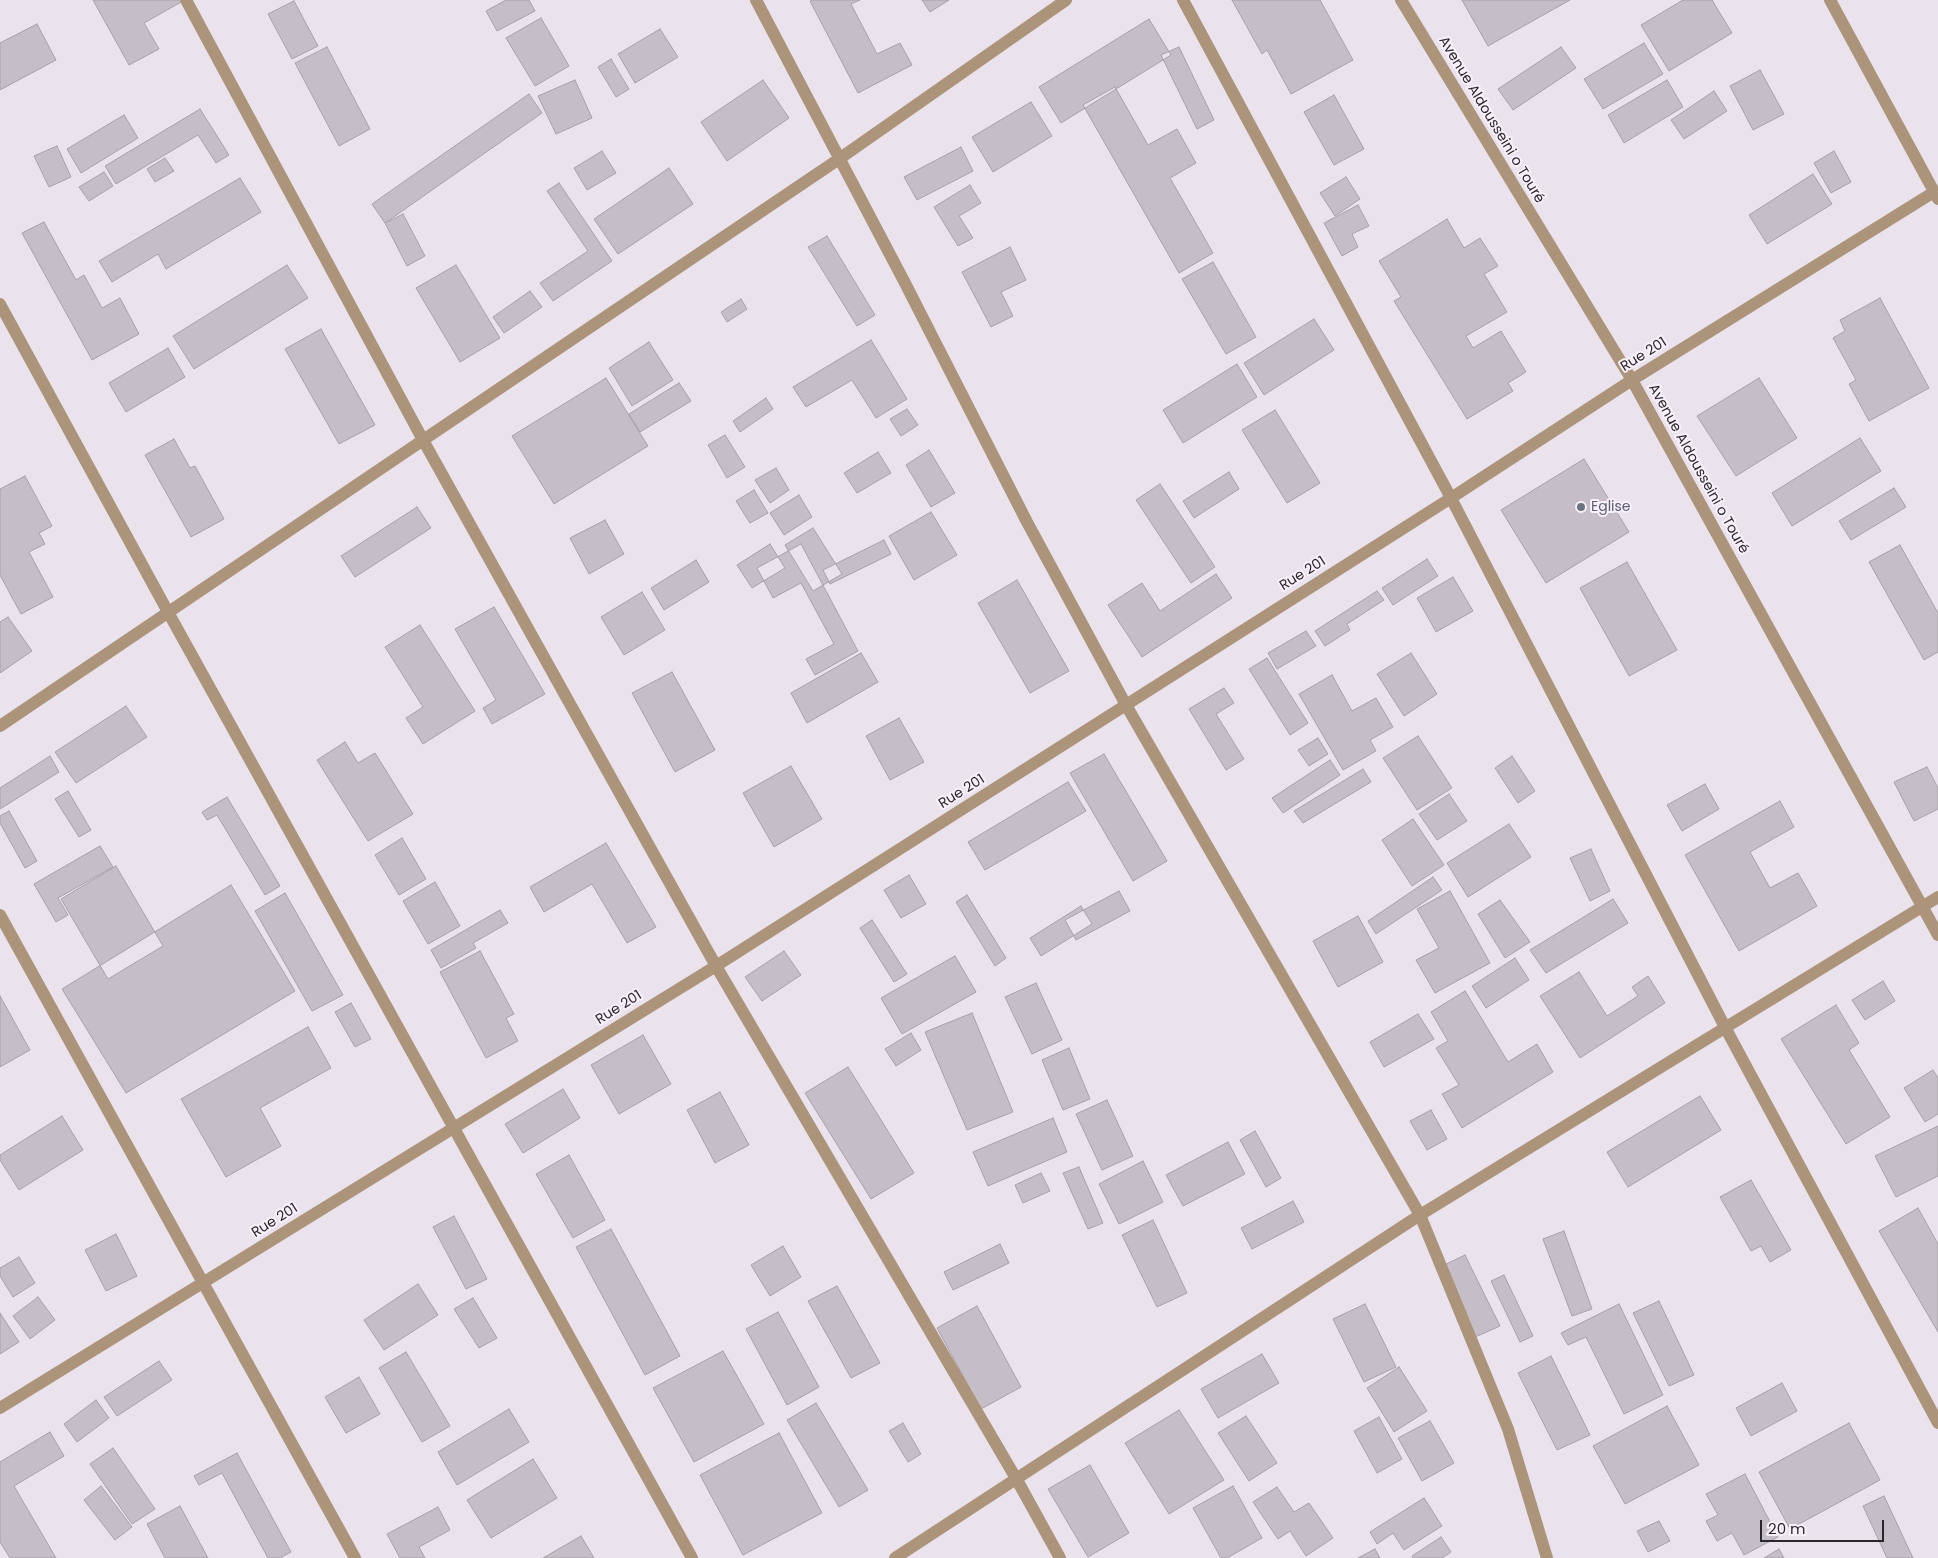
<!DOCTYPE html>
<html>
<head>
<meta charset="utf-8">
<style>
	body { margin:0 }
	#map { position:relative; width:1938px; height:1558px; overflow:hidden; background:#eae3ed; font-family:Poppins,sans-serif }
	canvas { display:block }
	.scale { position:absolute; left:1760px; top:1520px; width:124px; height:22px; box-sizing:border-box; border:2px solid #2a272b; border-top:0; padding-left:6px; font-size:15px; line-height:18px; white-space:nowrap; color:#2a272b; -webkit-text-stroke:4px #f8f0fa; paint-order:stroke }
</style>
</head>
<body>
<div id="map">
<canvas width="1938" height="1558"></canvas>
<div class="scale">20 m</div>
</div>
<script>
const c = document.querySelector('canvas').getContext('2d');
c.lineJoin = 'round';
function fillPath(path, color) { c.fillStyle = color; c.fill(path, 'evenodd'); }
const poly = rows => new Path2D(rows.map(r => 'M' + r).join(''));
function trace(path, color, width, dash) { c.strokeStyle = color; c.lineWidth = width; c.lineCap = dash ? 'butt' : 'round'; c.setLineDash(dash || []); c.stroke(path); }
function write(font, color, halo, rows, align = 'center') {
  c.font = font + ' Poppins,sans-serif'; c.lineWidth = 4; c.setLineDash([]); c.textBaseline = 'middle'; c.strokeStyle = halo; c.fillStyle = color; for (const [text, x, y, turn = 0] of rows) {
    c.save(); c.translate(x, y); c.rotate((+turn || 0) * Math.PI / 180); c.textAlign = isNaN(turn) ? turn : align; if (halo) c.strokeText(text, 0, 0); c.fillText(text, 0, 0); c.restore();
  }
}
const building = poly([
	[93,0,182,0,183,1,144,23,159,49,129,65,93,0],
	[506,0,529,0,535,11,497,31,486,11,506,0],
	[812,0,860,0,851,4,877,54,900,43,912,65,858,93,810,1,812,0],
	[922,0,949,0,930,12,922,0],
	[1232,0,1320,0,1353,60,1291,94,1267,50,1262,54,1232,0],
	[1462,0,1570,0,1488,46,1462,0],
	[1683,0,1712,0,1732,33,1669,71,1641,25,1683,0],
	[294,1,318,46,292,59,268,14,294,1],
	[541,18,569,66,535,86,506,38,541,18],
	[1149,19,1171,55,1061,123,1039,87,1149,19],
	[37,24,56,60,0,90,0,43,37,24],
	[660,29,678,57,635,83,618,54,660,29],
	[1644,43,1663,74,1603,109,1584,79,1644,43],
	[327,47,370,129,339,146,295,63,327,47],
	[1179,47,1214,120,1197,129,1161,55,1179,47],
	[1561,47,1576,68,1513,110,1498,89,1561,47],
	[611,59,629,89,616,97,598,67,611,59],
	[1760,70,1784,114,1753,130,1730,86,1760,70],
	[575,80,592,118,556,134,538,96,575,80],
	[763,80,789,118,727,161,701,122,763,80],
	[1667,80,1683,107,1624,143,1608,115,1667,80],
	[1115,87,1148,145,1177,129,1196,163,1170,178,1213,253,1179,273,1083,105,1115,87],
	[1714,91,1727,111,1684,139,1671,120,1714,91],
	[529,94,542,113,385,223,372,204,529,94],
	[1334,95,1364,149,1334,165,1304,112,1334,95],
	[1031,102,1052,136,993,172,972,137,1031,102],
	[200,109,229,155,216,163,198,135,116,184,105,166,200,109],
	[124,115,138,138,81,173,67,149,124,115],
	[57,146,71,177,49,187,34,156,57,146],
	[961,147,973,171,917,200,904,177,961,147],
	[602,151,616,173,587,190,574,168,602,151],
	[1834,151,1851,182,1831,193,1814,163,1834,151],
	[165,158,174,171,155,182,147,169,165,158],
	[669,168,693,204,618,254,594,219,669,168],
	[104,172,113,186,89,201,79,187,104,172],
	[1813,174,1832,204,1767,244,1749,215,1813,174],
	[1346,177,1360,199,1335,216,1320,193,1346,177],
	[240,178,261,212,166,269,158,254,112,282,99,261,240,178],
	[559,183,612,261,553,301,540,283,588,251,547,191,559,183],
	[970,185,981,203,959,216,973,238,958,246,934,207,970,185],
	[1358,205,1369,226,1352,234,1358,247,1342,256,1324,223,1358,205],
	[403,214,425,256,407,266,385,223,403,214],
	[1447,219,1464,248,1480,238,1498,266,1484,274,1507,312,1466,336,1473,348,1501,331,1526,372,1508,383,1513,391,1467,419,1394,301,1401,297,1379,261,1447,219],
	[44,222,76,280,84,275,102,308,120,298,139,334,92,360,22,233,44,222],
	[827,236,875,315,857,326,808,247,827,236],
	[1010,247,1026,280,1001,292,1013,316,991,327,962,272,1010,247],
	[1213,262,1256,337,1226,354,1182,279,1213,262],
	[287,265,308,298,194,369,173,336,287,265],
	[456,265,500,338,460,362,416,288,456,265],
	[530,291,542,307,504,333,493,317,530,291],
	[1880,298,1929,388,1869,421,1849,384,1856,380,1833,338,1845,331,1840,320,1880,298],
	[741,299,747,309,727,322,721,312,741,299],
	[1314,319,1334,350,1264,395,1244,363,1314,319],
	[321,329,375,425,339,444,285,349,321,329],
	[871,340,907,399,876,418,852,380,806,407,793,387,871,340],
	[649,342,673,380,632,406,609,368,649,342],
	[168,348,185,377,126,412,109,383,168,348],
	[1237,364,1257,397,1183,443,1163,410,1237,364],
	[606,378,648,446,554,504,512,436,606,378],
	[1759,378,1797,438,1736,476,1697,416,1759,378],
	[679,383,691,401,640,432,629,414,679,383],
	[766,398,773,409,740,432,733,421,766,398],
	[907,409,918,425,901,436,890,419,907,409],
	[1275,410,1320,483,1287,503,1242,430,1275,410],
	[725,435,745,467,727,478,708,445,725,435],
	[1860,438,1881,471,1792,526,1772,493,1860,438],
	[174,439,190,468,195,466,224,519,191,537,145,455,174,439],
	[929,450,955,493,931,507,906,465,929,450],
	[878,452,891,473,857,493,844,473,878,452],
	[1584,459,1629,532,1546,583,1501,510,1584,459],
	[776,468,789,490,770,503,755,480,776,468],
	[1229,472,1239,489,1194,518,1183,501,1229,472],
	[25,476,52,526,39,533,45,544,29,552,53,597,21,614,0,575,0,489,25,476],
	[1160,484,1215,567,1191,583,1136,500,1160,484],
	[1894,488,1906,507,1851,540,1839,521,1894,488],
	[754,490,768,513,750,523,736,501,754,490],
	[799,495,812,517,784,535,770,513,799,495],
	[417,507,431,528,355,577,341,556,417,507],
	[931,512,957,555,914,580,889,536,931,512],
	[605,520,624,554,589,574,570,538,605,520],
	[813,528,842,574,813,591,785,545,813,528],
	[884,540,891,554,830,584,823,570,884,540],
	[770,544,785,568,752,588,737,565,770,544],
	[801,544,858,651,815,675,806,659,834,644,801,583,773,598,757,568,801,544],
	[1900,545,1938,613,1938,652,1924,660,1869,562,1900,545],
	[1427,559,1438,576,1393,605,1382,588,1427,559],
	[696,560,709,582,664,610,651,588,696,560],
	[1627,562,1677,650,1629,676,1580,588,1627,562],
	[1216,574,1232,598,1142,657,1108,605,1142,583,1160,611,1216,574],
	[1453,577,1473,611,1436,632,1417,598,1453,577],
	[1017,580,1069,671,1030,693,978,603,1017,580],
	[1377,591,1384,600,1347,624,1350,630,1325,646,1315,631,1377,591],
	[642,592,665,630,624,655,601,617,642,592],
	[494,607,545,694,492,724,483,708,496,700,455,629,494,607],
	[8,617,32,651,0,673,0,622,8,617],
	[420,625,475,711,423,744,406,718,423,707,385,647,420,625],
	[1306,631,1316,646,1277,669,1268,653,1306,631],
	[861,653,878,682,807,723,791,693,861,653],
	[1411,653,1437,694,1404,716,1377,674,1411,653],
	[1267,658,1308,723,1290,735,1249,669,1267,658],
	[672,672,715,750,675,772,632,693,672,672],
	[1332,675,1352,711,1376,698,1393,727,1370,740,1376,751,1343,770,1299,694,1332,675],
	[1224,688,1234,703,1216,714,1244,759,1226,770,1189,709,1224,688],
	[126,706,147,737,76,783,55,752,126,706],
	[899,718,924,762,890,780,866,736,899,718],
	[1418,736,1452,788,1417,810,1383,758,1418,736],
	[1318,738,1328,754,1309,766,1298,750,1318,738],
	[345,742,358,763,375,753,413,814,368,841,317,760,345,742],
	[1104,754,1167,861,1133,881,1070,773,1104,754],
	[50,756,59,772,0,809,0,788,50,756],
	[1512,756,1535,791,1518,803,1495,768,1512,756],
	[1330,760,1340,775,1283,813,1272,798,1330,760],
	[791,766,822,819,774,847,743,793,791,766],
	[1927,767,1938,788,1938,809,1914,821,1894,782,1927,767],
	[1363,769,1371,782,1303,823,1294,811,1363,769],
	[1068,782,1086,811,985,870,968,842,1068,782],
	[1705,784,1719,809,1682,831,1667,805,1705,784],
	[68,791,91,830,79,837,55,799,68,791],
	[1449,794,1467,821,1437,840,1419,814,1449,794],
	[227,797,280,886,265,895,217,815,207,820,202,812,227,797],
	[1780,801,1794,827,1750,852,1770,888,1798,873,1817,906,1739,951,1685,855,1780,801],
	[9,811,37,861,25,868,0,823,0,816,9,811],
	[1413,819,1444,865,1412,886,1382,840,1413,819],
	[1509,824,1531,857,1468,897,1447,863,1509,824],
	[402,838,426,879,399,895,375,855,402,838],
	[606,843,656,927,627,943,592,884,544,912,530,887,606,843],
	[100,846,113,867,58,898,68,915,56,922,34,884,100,846],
	[1591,849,1610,891,1590,901,1570,858,1591,849],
	[116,866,163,946,108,979,61,899,116,866],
	[909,875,926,904,901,918,884,890,909,875],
	[1433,877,1442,890,1376,934,1368,921,1433,877],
	[435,882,460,926,428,944,403,901,435,882],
	[231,885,295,991,126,1093,62,989,231,885],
	[1119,891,1130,911,1076,940,1065,920,1119,891],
	[1450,891,1490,963,1435,993,1416,960,1439,948,1417,909,1450,891],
	[285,893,343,995,312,1011,255,911,285,893],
	[967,895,1006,958,995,966,956,902,967,895],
	[1613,899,1628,923,1546,973,1530,950,1613,899],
	[1500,900,1530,942,1505,958,1478,914,1500,900],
	[1081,906,1092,924,1041,956,1030,938,1081,906],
	[500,910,508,923,473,943,476,948,441,968,431,950,500,910],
	[1358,916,1383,962,1338,987,1313,941,1358,916],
	[872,920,907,974,894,982,860,928,872,920],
	[480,951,514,1014,506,1018,518,1041,486,1058,440,972,480,951],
	[784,951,801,975,762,1001,745,977,784,951],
	[955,956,976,992,902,1034,881,998,955,956],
	[1515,958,1529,980,1486,1008,1472,986,1515,958],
	[1579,972,1607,1016,1638,996,1632,987,1648,976,1665,1003,1580,1058,1540,996,1579,972],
	[1883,981,1895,1001,1865,1020,1852,1000,1883,981],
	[1036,983,1062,1040,1032,1054,1005,997,1036,983],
	[1465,991,1508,1062,1537,1044,1553,1072,1462,1128,1442,1094,1459,1085,1436,1048,1448,1041,1431,1012,1465,991],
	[0,996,30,1050,0,1067,0,996],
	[351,1003,371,1039,355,1047,335,1012,351,1003],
	[1836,1005,1859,1043,1849,1050,1890,1117,1846,1144,1781,1039,1836,1005],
	[972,1013,1013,1112,967,1130,925,1032,972,1013],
	[1418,1014,1434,1039,1384,1067,1370,1042,1418,1014],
	[308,1027,331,1068,260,1108,281,1146,226,1177,181,1099,308,1027],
	[911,1033,921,1050,896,1066,885,1049,911,1033],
	[643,1035,671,1084,619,1114,591,1065,643,1035],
	[1069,1048,1090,1099,1063,1110,1042,1060,1069,1048],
	[848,1067,914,1173,871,1199,805,1093,848,1067],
	[1933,1070,1938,1078,1938,1114,1925,1122,1904,1088,1933,1070],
	[563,1089,580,1118,523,1153,505,1124,563,1089],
	[720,1092,749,1145,715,1163,687,1110,720,1092],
	[1700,1096,1721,1130,1628,1187,1607,1152,1700,1096],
	[1107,1100,1133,1156,1102,1170,1076,1114,1107,1100],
	[1431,1110,1447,1139,1427,1150,1410,1121,1431,1110],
	[62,1116,83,1150,19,1190,0,1160,0,1155,62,1116],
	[1053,1118,1067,1152,988,1186,973,1152,1053,1118],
	[1938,1126,1938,1176,1896,1197,1875,1156,1938,1126],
	[1255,1131,1281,1178,1266,1187,1240,1140,1255,1131],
	[1228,1142,1245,1174,1183,1206,1166,1175,1228,1142],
	[569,1155,605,1220,573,1238,536,1174,569,1155],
	[1143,1161,1163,1202,1119,1224,1099,1184,1143,1161],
	[1079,1167,1103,1223,1088,1229,1063,1173,1079,1167],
	[1041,1173,1050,1191,1023,1203,1015,1185,1041,1173],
	[1751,1180,1791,1250,1770,1262,1761,1246,1751,1251,1720,1197,1751,1180],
	[1293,1201,1304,1222,1252,1249,1241,1228,1293,1201],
	[1918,1208,1938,1244,1938,1332,1879,1231,1918,1208],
	[454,1216,487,1279,466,1289,433,1227,454,1216],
	[1153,1220,1187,1293,1157,1307,1122,1235,1153,1220],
	[611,1229,680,1356,645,1375,576,1247,611,1229],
	[1564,1231,1592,1309,1572,1316,1543,1239,1564,1231],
	[116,1234,137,1276,106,1291,85,1250,116,1234],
	[1000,1244,1009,1263,953,1290,944,1272,1000,1244],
	[783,1246,801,1277,770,1296,751,1265,783,1246],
	[1465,1255,1500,1326,1473,1338,1438,1268,1465,1255],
	[19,1257,35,1283,13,1297,0,1276,0,1268,19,1257],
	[1504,1275,1533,1336,1520,1342,1491,1281,1504,1275],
	[418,1284,438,1315,384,1350,364,1320,418,1284],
	[837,1286,880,1363,851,1378,808,1301,837,1286],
	[38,1297,55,1320,30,1339,13,1316,38,1297],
	[473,1298,497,1338,479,1348,454,1309,473,1298],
	[1659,1301,1694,1375,1669,1386,1633,1313,1659,1301],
	[1365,1304,1396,1367,1364,1382,1333,1319,1365,1304],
	[1619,1304,1663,1395,1624,1414,1586,1337,1568,1345,1561,1333,1619,1304],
	[977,1306,1021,1387,981,1409,937,1328,977,1306],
	[778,1312,819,1387,787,1405,746,1329,778,1312],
	[0,1313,19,1342,0,1354,0,1313],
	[723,1351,764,1424,694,1462,653,1388,723,1351],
	[406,1352,450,1426,422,1442,379,1368,406,1352],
	[1262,1354,1279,1383,1218,1418,1201,1389,1262,1354],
	[1551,1356,1590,1435,1557,1450,1518,1373,1551,1356],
	[159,1361,172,1380,117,1416,104,1397,159,1361],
	[1399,1367,1427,1411,1394,1432,1367,1388,1399,1367],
	[359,1377,380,1414,346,1433,325,1397,359,1377],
	[1782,1383,1797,1411,1751,1436,1736,1408,1782,1383],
	[96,1400,109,1418,77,1442,64,1424,96,1400],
	[816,1403,868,1490,839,1507,787,1420,816,1403],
	[1667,1406,1699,1465,1625,1504,1593,1446,1667,1406],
	[509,1409,529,1442,457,1485,438,1452,509,1409],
	[1179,1410,1224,1480,1169,1514,1125,1443,1179,1410],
	[1246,1416,1277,1463,1249,1481,1218,1433,1246,1416],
	[1379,1417,1402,1459,1377,1473,1354,1431,1379,1417],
	[1430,1421,1454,1463,1422,1481,1398,1438,1430,1421],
	[903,1423,921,1454,908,1462,889,1431,903,1423],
	[1849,1423,1880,1480,1790,1529,1759,1472,1849,1423],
	[50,1432,64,1456,14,1486,56,1558,10,1558,0,1542,0,1462,50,1432],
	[779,1433,822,1513,743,1555,700,1475,779,1433],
	[113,1448,155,1509,132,1524,90,1464,113,1448],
	[237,1453,291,1552,280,1558,268,1558,222,1473,199,1485,194,1476,237,1453],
	[533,1459,557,1498,491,1538,467,1500,533,1459],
	[1090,1465,1129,1533,1088,1557,1048,1489,1090,1465],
	[1745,1474,1778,1537,1744,1555,1732,1533,1717,1541,1706,1521,1718,1515,1706,1494,1745,1474],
	[101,1486,132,1527,115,1540,84,1500,101,1486],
	[1233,1486,1262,1538,1227,1558,1221,1558,1193,1508,1233,1486],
	[1277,1487,1294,1512,1309,1503,1333,1538,1306,1556,1290,1531,1278,1539,1253,1502,1277,1487],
	[1884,1496,1913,1558,1887,1558,1863,1506,1884,1496],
	[1424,1498,1442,1526,1404,1550,1393,1533,1377,1544,1370,1532,1424,1498],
	[180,1506,208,1558,165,1558,147,1524,180,1506],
	[438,1507,450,1530,419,1547,425,1558,400,1558,387,1534,438,1507],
	[1659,1521,1670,1541,1648,1552,1637,1531,1659,1521],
	[581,1536,594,1558,543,1558,581,1536],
	[1441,1537,1451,1552,1442,1558,1413,1558,1412,1556,1441,1537],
	[1375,1549,1380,1558,1358,1558,1375,1549],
	[1779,1549,1784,1558,1764,1558,1779,1549]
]);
fillPath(building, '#c5bec8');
trace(building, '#a7a0a9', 1);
trace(poly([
	[186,0,423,440,716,966,1017,1480,1060,1558],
	[756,0,905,283,1027,522,1126,705,1420,1215,1508,1429,1547,1558],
	[1183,0,1451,498,1726,1029,1938,1423],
	[1401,0,1632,380,1938,935],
	[1830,0,1938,199],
	[0,304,168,612,692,1558],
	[0,726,839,159,1066,0],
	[0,915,355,1558],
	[0,1408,716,966,1451,498,1632,380,1934,192],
	[895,1558,1420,1215,1938,897]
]), '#ab9479', 12);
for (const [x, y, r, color] of [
	[1581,507,5,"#6b7280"]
]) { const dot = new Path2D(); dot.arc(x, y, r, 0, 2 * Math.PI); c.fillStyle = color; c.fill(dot); trace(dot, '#f8f0fa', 2); }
write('14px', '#2a272b', '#f8f0fa', [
	["Avenue Aldousseini o Touré",1491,120,59],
	["Rue 201",1644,355,-32],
	["Avenue Aldousseini o Touré",1698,469,61],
	["Rue 201",1303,574,-32],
	["Rue 201",962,792,-32],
	["Rue 201",619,1008,-32],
	["Rue 201",275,1221,-32]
]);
write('14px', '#5b616d', '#f8f0fa', [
	["Eglise",1591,507]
], 'left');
</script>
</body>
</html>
